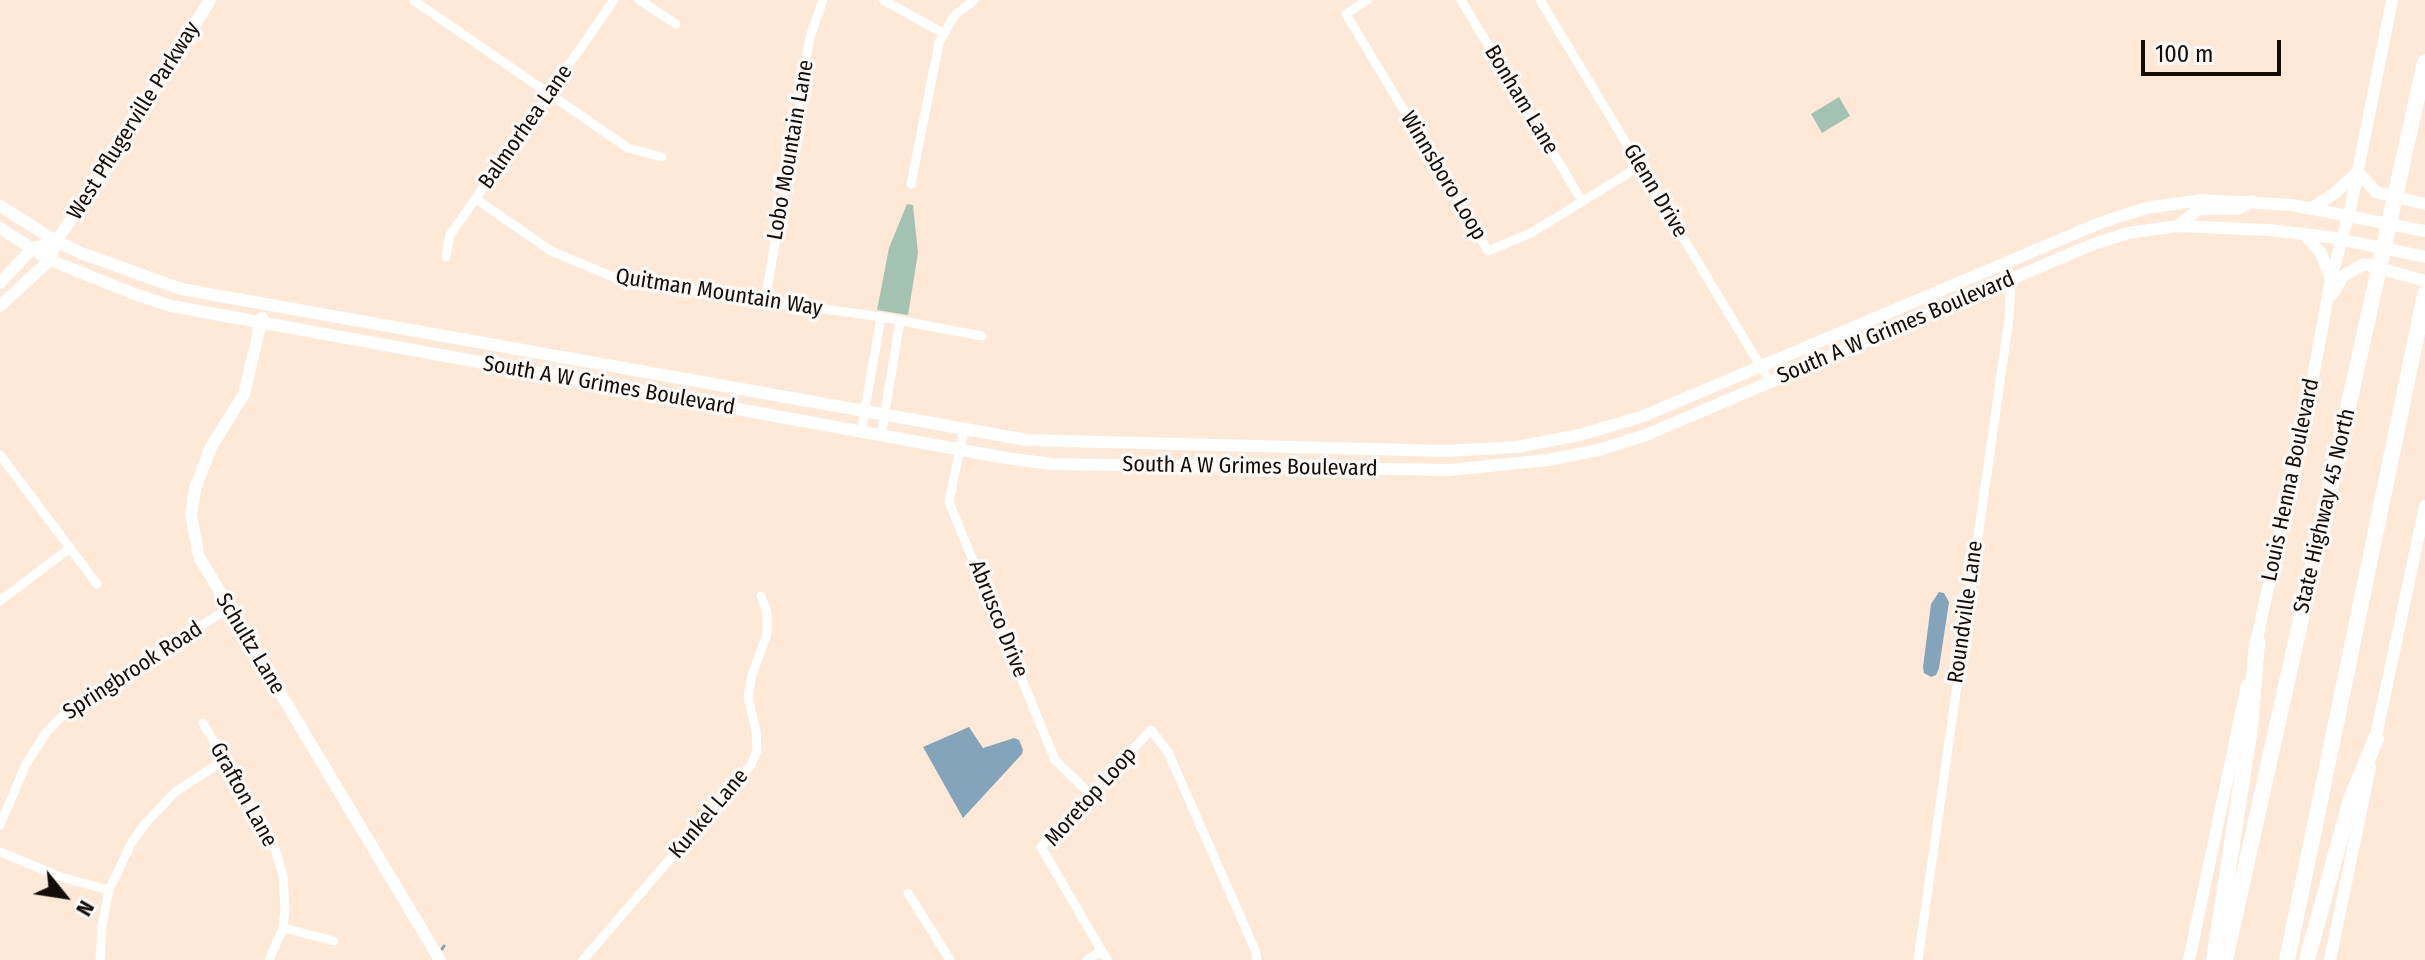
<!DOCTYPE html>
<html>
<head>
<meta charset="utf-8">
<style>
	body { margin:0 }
	#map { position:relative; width:2425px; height:960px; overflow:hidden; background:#fee8d8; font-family:"Fira Sans Condensed",sans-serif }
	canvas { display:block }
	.north { position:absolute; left:24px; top:856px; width:80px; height:80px; -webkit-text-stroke:6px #fdf9f6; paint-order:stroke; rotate:120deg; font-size:22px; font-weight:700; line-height:32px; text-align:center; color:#130c07 }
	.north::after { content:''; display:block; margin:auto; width:28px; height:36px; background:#130c07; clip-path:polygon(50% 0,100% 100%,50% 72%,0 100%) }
	.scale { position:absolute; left:2141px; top:40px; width:140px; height:36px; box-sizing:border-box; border:4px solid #130c07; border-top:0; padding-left:10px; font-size:24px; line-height:28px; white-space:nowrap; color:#130c07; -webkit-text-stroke:6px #fdf9f6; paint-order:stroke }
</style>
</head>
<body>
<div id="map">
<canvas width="2425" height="960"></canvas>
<div class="north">N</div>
<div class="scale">100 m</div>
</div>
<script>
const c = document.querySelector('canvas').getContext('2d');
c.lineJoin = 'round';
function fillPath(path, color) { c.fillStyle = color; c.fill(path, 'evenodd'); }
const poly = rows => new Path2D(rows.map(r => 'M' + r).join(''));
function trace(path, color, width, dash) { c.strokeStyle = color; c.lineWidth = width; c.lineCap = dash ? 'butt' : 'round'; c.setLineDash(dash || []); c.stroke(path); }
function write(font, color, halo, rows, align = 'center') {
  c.font = font + ' "Fira Sans Condensed",sans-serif'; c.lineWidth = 7; c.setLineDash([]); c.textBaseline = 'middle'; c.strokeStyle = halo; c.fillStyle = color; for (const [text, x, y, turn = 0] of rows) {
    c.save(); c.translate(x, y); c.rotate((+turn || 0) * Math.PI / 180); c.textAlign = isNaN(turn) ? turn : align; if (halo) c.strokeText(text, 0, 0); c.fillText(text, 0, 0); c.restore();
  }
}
fillPath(poly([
	[1839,97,1850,116,1822,133,1811,114],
	[907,204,913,205,918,253,908,315,877,310,889,248]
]), '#a3c2b2');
fillPath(poly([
	[1939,592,1944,593,1949,602,1939,668,1936,675,1931,677,1924,673,1923,667,1931,604],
	[969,727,983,748,1014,738,1019,740,1023,750,1022,754,963,818,923,747]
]), '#83a4ba');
trace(poly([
	[442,949,444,946]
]), '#83a4ba', 3);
trace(poly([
	[413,0,628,148,662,157],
	[639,0,676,24],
	[883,0,943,33],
	[1367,0,1346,14,1488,251,1531,233,1640,166],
	[1461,0,1582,201],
	[1540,0,1770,382],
	[911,184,939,43,954,16,974,0],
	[476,199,551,251,620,280,881,317,982,336],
	[446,257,450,235,614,0],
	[765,301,810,37,823,0],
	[964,429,949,502,1055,760,1091,795],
	[861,432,881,317],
	[881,436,900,321],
	[0,455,97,584],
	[0,601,70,548],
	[203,723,264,828,275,849,283,875,285,909,283,928,269,960],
	[0,825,26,764,46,733,59,719,77,703,228,609],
	[0,852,61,877,109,890],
	[908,893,950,960],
	[283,928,334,941],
	[100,960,102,926,109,890,131,844,144,825,175,792,224,760],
	[583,960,751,765,757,750,756,731,748,697,752,675,767,634,767,613,761,596],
	[1087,960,1101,951],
	[1107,960,1041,847,1151,730,1168,752,1255,950,1257,960],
	[1918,960,2009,318,2011,280,2002,266]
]), '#fff', 9);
trace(poly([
	[2358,172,2376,192,2425,204],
	[0,206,56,241,81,253,181,289,1027,440,1447,451,1517,447,1579,435,1641,417,2100,223,2146,208,2202,200,2292,205,2425,231],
	[2312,208,2335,193,2358,172],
	[2178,226,2199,209,2238,209,2252,201],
	[0,228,50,260,134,294,171,306,1006,458,1051,464,1449,470,1548,460,1598,450,1646,435,2091,245,2128,233,2178,226,2268,230,2329,237,2425,257],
	[2304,234,2321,253,2331,279],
	[0,283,32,249,56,241],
	[2332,295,2343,276,2364,264,2425,281],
	[0,306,50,260,56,241,93,189,210,0],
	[262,318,244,394,211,447,195,489,191,515,199,557,440,960],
	[2255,648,2312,383,2331,279,2350,210,2392,0],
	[2374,745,2425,506],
	[2189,960,2247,685],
	[2330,960,2370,767]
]), '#fff', 12);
trace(poly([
	[2214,960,2250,728,2257,642],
	[2225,960,2425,62],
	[2287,960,2425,294],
	[2307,960,2351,799,2376,739]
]), '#fff', 16);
write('22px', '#130c07', '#fdf9f6', [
	["Bonham Lane",1521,100,59],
	["West Pflugerville Parkway",134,121,-58],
	["Balmorhea Lane",526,127,-55],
	["Lobo Mountain Lane",791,150,-80],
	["Winnsboro Loop",1443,176,59],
	["Glenn Drive",1655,191,59],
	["Quitman Mountain Way",719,293,9],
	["South A W Grimes Boulevard",1896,328,-23],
	["South A W Grimes Boulevard",609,386,10],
	["South A W Grimes Boulevard",1250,467,1],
	["Louis Henna Boulevard",2291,480,-78],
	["State Highway 45 North",2325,511,-77],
	["Roundville Lane",1966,612,-82],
	["Abrusco Drive",998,619,68],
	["Schultz Lane",250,644,59],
	["Springbrook Road",133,671,-33],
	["Grafton Lane",243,795,61],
	["Moretop Loop",1091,797,-48],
	["Kunkel Lane",709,814,-50]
]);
</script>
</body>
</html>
